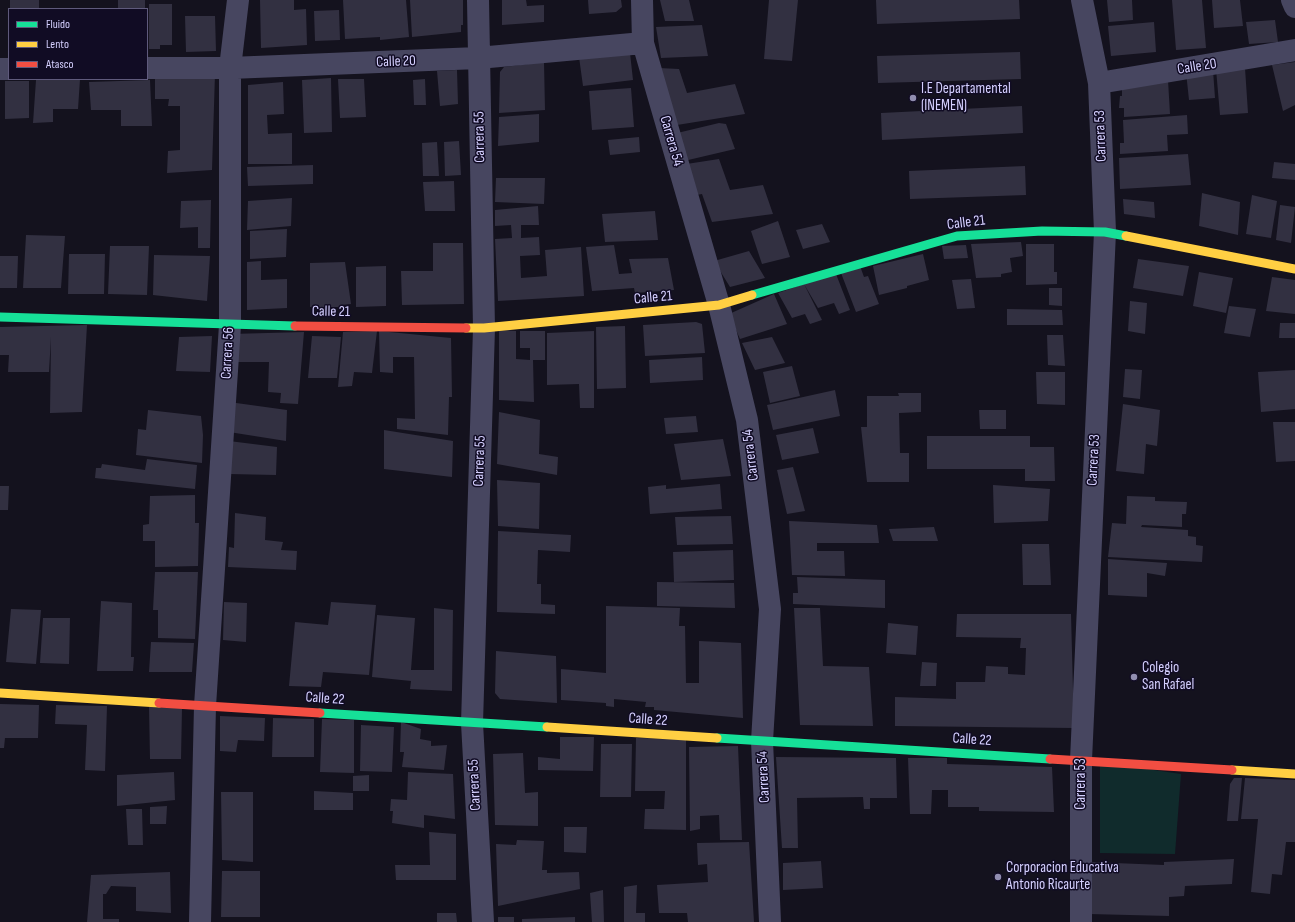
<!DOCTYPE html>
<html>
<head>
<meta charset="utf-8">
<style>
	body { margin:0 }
	#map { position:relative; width:1295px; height:922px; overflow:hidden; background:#14121e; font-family:"Sofia Sans Condensed",sans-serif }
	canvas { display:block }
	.legend { position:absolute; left:8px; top:8px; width:140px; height:72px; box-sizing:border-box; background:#110c24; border:1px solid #5f5a7c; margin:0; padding:5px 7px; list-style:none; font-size:12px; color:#d5d0ff }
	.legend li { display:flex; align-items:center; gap:8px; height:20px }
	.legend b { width:20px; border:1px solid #5f5a7c }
</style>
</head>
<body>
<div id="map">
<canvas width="1295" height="922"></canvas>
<ul class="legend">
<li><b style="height:5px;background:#16e098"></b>Fluido</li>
<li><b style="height:5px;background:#ffcf43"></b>Lento</li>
<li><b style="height:5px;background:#f24e42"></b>Atasco</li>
</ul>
</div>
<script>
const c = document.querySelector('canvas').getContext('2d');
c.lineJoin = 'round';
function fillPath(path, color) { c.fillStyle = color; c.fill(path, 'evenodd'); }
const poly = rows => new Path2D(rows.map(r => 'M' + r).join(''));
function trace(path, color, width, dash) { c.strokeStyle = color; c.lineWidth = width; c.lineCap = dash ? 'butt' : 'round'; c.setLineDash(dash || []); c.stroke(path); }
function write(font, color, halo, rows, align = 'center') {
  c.font = font + ' "Sofia Sans Condensed",sans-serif'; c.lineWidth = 3; c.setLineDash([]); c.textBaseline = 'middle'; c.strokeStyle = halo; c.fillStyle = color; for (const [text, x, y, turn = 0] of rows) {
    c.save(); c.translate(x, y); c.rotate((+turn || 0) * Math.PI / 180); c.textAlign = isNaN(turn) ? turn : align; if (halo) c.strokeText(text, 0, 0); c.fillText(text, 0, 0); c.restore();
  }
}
fillPath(poly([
	[1100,762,1181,774,1175,854,1100,853]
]), '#102b2c');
fillPath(poly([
	[10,0,39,0,39,9,10,9],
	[118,0,145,0,145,9,118,9],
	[260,0,294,0,294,10,306,9,307,45,261,48],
	[343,0,406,0,409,37,380,40,380,37,345,39],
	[410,0,463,0,463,25,461,25,461,32,412,37],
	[502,0,526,0,527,6,544,5,544,22,502,25],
	[588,0,621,0,622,7,616,12,589,14],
	[660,0,689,0,694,21,665,21],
	[769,0,798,0,792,61,764,59],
	[876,0,1019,0,1020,19,877,24],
	[1107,0,1132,0,1133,20,1109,22],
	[1172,0,1202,0,1206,48,1176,50],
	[1212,0,1240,0,1243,26,1214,28],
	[149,4,172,4,172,45,160,45,160,49,149,49],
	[339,10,340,40,315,41,314,11],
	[185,16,215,16,216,51,186,52],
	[1275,20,1278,42,1249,44,1246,22],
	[1154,22,1156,52,1111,56,1108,26],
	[702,25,708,56,661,58,656,27],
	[1020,52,1021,79,878,83,877,56],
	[630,53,633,80,583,86,579,57],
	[544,62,545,110,499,113,500,72,504,67],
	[1295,62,1295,105,1283,111,1272,65],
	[659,68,679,69,687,93,735,84,745,114,677,125],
	[1245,68,1248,113,1220,115,1216,69],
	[457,70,458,104,440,106,437,71],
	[1213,70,1215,98,1189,100,1186,72],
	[215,74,212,170,167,173,168,151,180,150,180,106,168,106,169,99,155,99,155,77],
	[331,78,332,132,304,133,302,80],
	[80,79,78,109,53,109,53,122,33,123,36,80],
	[338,79,364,79,366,117,340,118],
	[425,79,426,105,414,105,413,80],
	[150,80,152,126,121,126,121,110,91,110,89,82],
	[1168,80,1170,114,1124,117,1124,108,1119,108,1120,96,1122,96,1122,89],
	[5,81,29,81,29,118,5,119],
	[283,82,284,114,267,115,268,134,292,133,292,164,248,164,248,85],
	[631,88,634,127,592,130,589,91],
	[1022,106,1023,133,882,140,881,113],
	[539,114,539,142,498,146,499,117],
	[1187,115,1188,134,1167,135,1168,151,1120,154,1120,143,1124,143,1123,120],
	[719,123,726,124,735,149,684,161,673,134],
	[639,137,640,152,610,155,608,140],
	[459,141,461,175,445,176,444,142],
	[437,142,439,176,423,176,422,143],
	[1188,154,1191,185,1120,189,1119,158],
	[719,159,730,190,763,185,773,214,712,222,702,194,691,196,680,165],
	[1274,162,1295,164,1295,180,1272,178],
	[313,165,313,184,248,186,247,167],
	[1025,166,1026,195,910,199,909,171],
	[496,178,545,178,544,204,495,202],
	[454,181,455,211,425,211,423,182],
	[1202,193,1240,202,1238,235,1199,226],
	[1252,195,1277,201,1271,238,1246,234],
	[292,198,291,226,247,230,248,201],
	[1123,199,1154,202,1155,218,1124,214],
	[211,200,210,248,198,248,198,227,180,228,181,201],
	[1280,205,1295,207,1291,243,1276,240],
	[538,206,539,225,521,225,521,238,539,237,540,255,520,256,521,278,547,276,545,250,581,247,584,296,498,301,495,239,512,238,511,225,495,226,495,210],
	[655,211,658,240,605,242,602,214],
	[778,221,790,257,762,264,751,231],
	[822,224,830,242,803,249,796,230],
	[287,229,286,257,250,259,250,231],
	[26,235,65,236,61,288,23,288],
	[1021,242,1023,256,1010,258,1012,272,1001,274,1001,277,976,278,971,244],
	[433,243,463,243,464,304,402,305,401,271,433,271],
	[1026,244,1054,244,1054,272,1057,272,1057,284,1026,285],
	[614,245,619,274,632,273,629,259,668,258,674,290,635,293,634,288,592,291,586,247],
	[966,245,968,258,944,259,942,246],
	[110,246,149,246,147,295,108,294],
	[749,251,765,278,730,287,714,261],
	[69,254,105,254,104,294,68,294],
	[923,254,929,280,907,286,907,288,879,295,873,266],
	[154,255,210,256,207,301,153,295],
	[0,256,18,256,17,288,0,288],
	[1138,259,1189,266,1183,296,1133,288],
	[261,261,261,280,287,279,287,308,247,310,247,262],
	[345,262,351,304,341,305,341,307,310,307,310,263],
	[386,266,386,306,356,307,356,267],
	[860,266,864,277,868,276,879,304,856,312,841,273],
	[1199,272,1233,278,1226,313,1193,306],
	[836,274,850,310,839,314,834,303,818,308,804,284],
	[1272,277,1295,280,1295,314,1266,311],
	[971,279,975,308,957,309,952,280],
	[804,284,822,320,810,324,805,314,792,318,778,293],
	[1049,288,1062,288,1062,306,1049,305],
	[774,294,787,324,740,339,729,314],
	[1130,301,1147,303,1145,334,1128,331],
	[1229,306,1256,309,1250,337,1224,333],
	[1007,309,1062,310,1063,325,1007,325],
	[696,322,702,324,705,353,645,356,643,325],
	[1280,323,1295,323,1295,338,1279,338],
	[87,325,82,412,50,413,51,337,49,372,8,372,9,355,0,355,0,327],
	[625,326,626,388,597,389,596,327],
	[499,330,516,331,516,359,530,360,530,348,520,348,520,331,545,331,545,360,533,360,534,402,499,400],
	[377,331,372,373,354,372,352,386,338,387,343,332],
	[379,331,451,338,452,397,449,397,448,435,397,429,397,418,415,419,414,357,393,357,393,373,380,372],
	[594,331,594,408,580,408,579,384,547,385,547,333],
	[304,332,298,404,280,403,281,393,268,392,269,362,230,362,231,334],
	[1047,335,1063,335,1065,366,1048,365],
	[212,336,210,372,176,371,179,337],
	[312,336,341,337,337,378,308,378],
	[772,337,785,363,755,370,742,343],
	[702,357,703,380,650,383,649,360],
	[792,366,800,396,770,403,763,372],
	[1125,369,1142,370,1140,399,1123,397],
	[1295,370,1295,409,1261,412,1258,372],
	[1036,372,1065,372,1065,405,1037,404],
	[835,390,840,416,773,430,767,405],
	[898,393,921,393,921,412,899,413,900,453,909,453,909,482,867,482,861,427,867,427,867,396,899,396],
	[229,402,287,410,286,441,229,432],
	[1123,404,1160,410,1157,446,1146,444,1144,474,1116,471],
	[148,410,201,416,203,435,202,463,136,455,138,429,146,430],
	[979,410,1006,410,1006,429,980,429],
	[499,412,540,420,539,454,558,457,557,475,497,464],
	[696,416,698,432,666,434,664,418],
	[1273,422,1295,422,1295,461,1276,462],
	[813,428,819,453,782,460,776,435],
	[384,430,453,441,452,477,384,469],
	[927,436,1030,436,1030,447,1054,447,1055,481,1025,481,1025,469,927,469],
	[723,439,731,476,681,480,674,444],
	[229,441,277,447,276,475,229,474],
	[147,459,197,465,195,489,95,478,96,468,101,468,102,464,145,470],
	[793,467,805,511,787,514,777,470],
	[497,480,540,483,539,529,498,526],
	[720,484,722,509,650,514,648,487,666,485,666,489],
	[993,485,1050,489,1048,521,994,523],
	[0,486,9,486,8,510,0,510],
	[195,495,195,523,199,523,198,566,155,567,155,541,143,541,143,525,149,524,150,496],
	[1127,496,1155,497,1155,501,1187,502,1186,514,1182,514,1182,527,1142,525,1141,527,1188,530,1188,536,1196,537,1196,545,1203,546,1202,562,1108,557,1112,523,1126,524],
	[235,513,266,517,265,540,283,542,281,550,297,551,296,570,228,567,229,547,234,548],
	[731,516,733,544,677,545,675,517],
	[789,521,877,525,879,543,817,543,817,551,844,551,845,576,792,575],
	[934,527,938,541,893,541,889,529],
	[498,531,571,535,570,552,538,550,537,584,541,584,541,604,555,605,555,614,497,612],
	[1022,544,1049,544,1051,585,1023,585],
	[733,550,734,580,674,582,673,552],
	[1108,559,1167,563,1165,576,1147,573,1147,597,1108,595],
	[155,572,198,572,195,639,158,638,158,610,153,610],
	[797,577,885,580,885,608,793,604,793,593,798,593],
	[657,582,734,583,735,608,657,606],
	[101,601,132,603,131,657,134,657,133,671,97,671],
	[224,602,247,603,246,642,223,640],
	[331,602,376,605,369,675,323,672,321,687,289,686,295,622,328,625],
	[606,606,680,608,679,626,685,626,686,683,699,683,699,641,741,643,743,718,654,710,654,707,645,707,646,702,614,699,614,707,606,706,606,703,561,700,561,669,606,673],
	[434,608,453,610,452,691,410,689,411,681,372,677,377,615,415,618,411,670,434,670],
	[794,608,820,608,823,666,869,667,873,726,800,725],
	[11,609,41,610,36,664,6,662],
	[957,614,1071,614,1074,728,895,726,895,697,956,699,956,682,985,682,986,666,1008,667,1008,674,1025,675,1026,648,1020,648,1021,638,956,637],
	[43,618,70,618,69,664,40,663],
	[888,623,918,626,916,655,886,653],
	[151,642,194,643,192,672,149,672],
	[496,651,556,656,557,703,500,699,495,693],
	[922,662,937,663,936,686,920,686],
	[0,704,39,705,38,738,5,738,4,748,0,748],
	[56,705,107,706,105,771,85,770,87,725,55,724],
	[149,707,182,708,181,759,150,759],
	[220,716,265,718,264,741,238,740,236,752,220,751],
	[273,718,314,719,314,757,272,757],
	[322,719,354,720,354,773,320,772],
	[401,722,421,729,420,739,431,741,431,746,447,745,444,770,402,767,404,752,400,752],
	[361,725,394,727,392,772,360,771],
	[560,737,594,737,593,771,538,770,538,757,560,759],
	[636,738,686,739,686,830,644,829,645,809,664,809,665,791,635,791],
	[601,744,632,744,631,797,600,797],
	[738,746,742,840,720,840,719,815,700,816,700,829,690,831,689,747],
	[523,753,525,793,538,792,538,826,495,825,493,754],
	[776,757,896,758,897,798,870,798,870,809,864,809,863,797,797,798,798,848,782,848],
	[908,758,947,758,947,764,1052,767,1054,812,979,811,979,807,948,807,948,790,932,790,931,814,910,814],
	[174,772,175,800,117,806,117,775],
	[408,772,453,774,455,819,424,815,424,828,392,823,393,811,390,811,391,799,407,800],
	[369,775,369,791,353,791,353,776],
	[1234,778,1242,778,1238,821,1227,821,1230,784],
	[1245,778,1295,780,1295,842,1286,842,1282,875,1272,874,1270,894,1251,892,1258,819,1241,819],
	[314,791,353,793,353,810,314,810],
	[221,792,253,792,253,862,222,860],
	[167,806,166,824,150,824,150,807],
	[126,809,142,809,143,845,128,845],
	[564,827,587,827,586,853,564,852],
	[429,832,456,834,456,880,396,880,395,865,430,865],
	[517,840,544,841,542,870,547,870,547,873,579,872,580,889,498,906,496,844,516,845],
	[749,842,754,922,688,922,687,913,659,913,657,885,708,882,707,864,698,865,697,843],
	[1234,859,1232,884,1185,886,1184,896,1169,897,1169,916,1089,914,1089,862,1164,865,1164,862],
	[821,861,823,888,783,890,783,863],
	[222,871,260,871,260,917,221,917],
	[170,872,171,913,136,911,136,887,111,886,106,894,103,894,103,919,119,919,119,922,87,922,91,875],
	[637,885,636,913,645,913,645,922,624,922,624,887],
	[603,890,604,922,592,922,590,893],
	[437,913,456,913,457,922,437,922],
	[498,917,514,917,514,922,498,922],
	[575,917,575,922,522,922,522,919]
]), '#323041');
trace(poly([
	[478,0,484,328,472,723,483,922],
	[642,0,643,43,719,305,747,420,770,609,762,741,770,922],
	[1292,0,1295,7],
	[147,68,230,68,478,58,643,43],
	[0,69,9,69],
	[1099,83,1295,50],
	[200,922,205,706,230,325,230,68,238,0],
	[1081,922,1081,760,1105,232,1099,83,1082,0]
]), '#474660', 22);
trace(poly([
	[752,295,957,236,1042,231,1105,232,1126,236],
	[0,317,295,326],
	[320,713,547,727],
	[717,738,1050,759]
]), '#16e098', 9);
trace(poly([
	[1126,236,1295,269],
	[466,328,484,328,719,305,752,295],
	[0,693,159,703],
	[547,727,717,738],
	[1232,770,1295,774]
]), '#ffcf43', 9);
trace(poly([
	[295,326,466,328],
	[159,703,320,713],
	[1050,759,1232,770]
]), '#f24e42', 9);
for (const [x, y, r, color] of [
	[913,98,4,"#918eb0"],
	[1134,677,4,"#918eb0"],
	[998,877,4,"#918eb0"]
]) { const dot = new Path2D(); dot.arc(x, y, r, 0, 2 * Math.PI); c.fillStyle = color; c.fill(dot); trace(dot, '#110c24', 1.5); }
write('15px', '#d5d0ff', '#110c24', [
	["Calle 20",396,62,-2],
	["Calle 20",1197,67,-9],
	["Carrera 53",1101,136,-92],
	["Carrera 55",480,137,-91],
	["Carrera 54",671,141,74],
	["Calle 21",966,223,-7],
	["Calle 21",653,298,-5],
	["Calle 21",331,312,1],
	["Carrera 56",228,353,-87],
	["Carrera 54",751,455,-97],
	["Carrera 53",1094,460,-87],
	["Carrera 55",480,461,-88],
	["Calle 22",325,699,4],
	["Calle 22",648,720,4],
	["Calle 22",972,740,4],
	["Carrera 54",764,777,-93],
	["Carrera 53",1081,784,-90],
	["Carrera 55",475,785,-93]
]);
write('15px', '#d5d0ff', '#110c24', [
	["I.E Departamental",921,89],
	["(INEMEN)",921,106],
	["Colegio",1142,668],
	["San Rafael",1142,685],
	["Corporacion Educativa",1006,868],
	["Antonio Ricaurte",1006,885]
], 'left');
</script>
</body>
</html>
